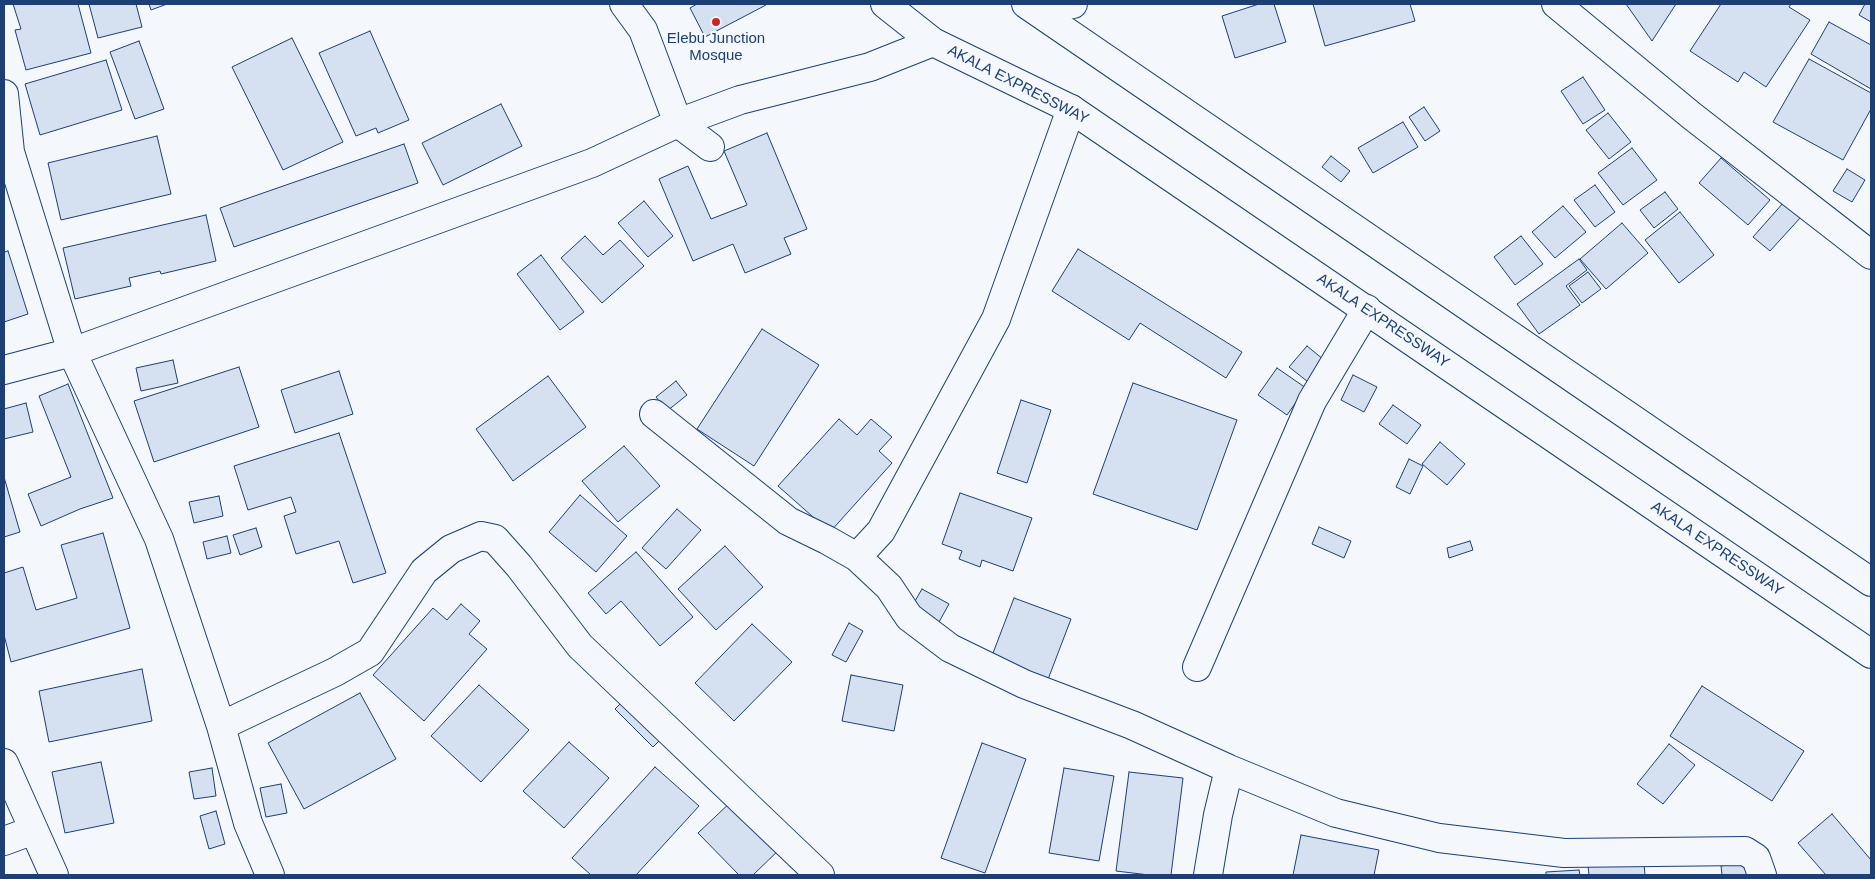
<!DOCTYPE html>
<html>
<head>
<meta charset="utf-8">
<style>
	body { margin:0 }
	#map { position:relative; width:1875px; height:879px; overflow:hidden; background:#f4f7fb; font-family:Arial,sans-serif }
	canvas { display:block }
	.frame { position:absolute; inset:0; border:5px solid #1d3f73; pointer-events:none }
</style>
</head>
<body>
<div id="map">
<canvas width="1875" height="879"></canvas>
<div class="frame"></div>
</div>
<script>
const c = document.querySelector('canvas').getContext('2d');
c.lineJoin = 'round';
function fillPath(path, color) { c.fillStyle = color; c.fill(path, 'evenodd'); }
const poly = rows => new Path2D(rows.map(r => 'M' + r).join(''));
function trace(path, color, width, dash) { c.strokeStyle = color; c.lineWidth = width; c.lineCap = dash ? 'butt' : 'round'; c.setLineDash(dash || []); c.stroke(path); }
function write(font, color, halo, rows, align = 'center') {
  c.font = font + ' Arial,sans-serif'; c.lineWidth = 4; c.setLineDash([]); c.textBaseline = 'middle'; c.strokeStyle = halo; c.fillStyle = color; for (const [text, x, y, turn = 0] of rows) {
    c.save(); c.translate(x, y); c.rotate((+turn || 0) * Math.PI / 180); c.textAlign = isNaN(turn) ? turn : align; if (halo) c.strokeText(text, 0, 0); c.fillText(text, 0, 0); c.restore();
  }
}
const building = poly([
	[13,4,78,4,91,53,26,70,15,30,21,29,13,4],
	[89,4,136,4,142,27,98,38,89,4],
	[149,4,167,4,151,10,149,4],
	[697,4,765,4,766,5,705,37,690,8,697,4],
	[1259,4,1274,4,1286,42,1235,58,1222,16,1259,4],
	[1313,4,1410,4,1415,21,1325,46,1313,4],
	[1626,4,1676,4,1652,41,1626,4],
	[1721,4,1791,4,1789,7,1810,20,1766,87,1744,72,1738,82,1690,51,1721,4],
	[1865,4,1871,4,1871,22,1859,15,1865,4],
	[1829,22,1871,45,1871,89,1811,54,1829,22],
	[370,31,409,120,378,133,376,128,356,136,319,53,370,31],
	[292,38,343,142,283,170,232,67,292,38],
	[139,41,164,109,135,119,110,52,139,41],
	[1809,59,1871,93,1871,109,1843,160,1773,122,1809,59],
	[106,60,122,110,40,135,25,84,106,60],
	[1583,77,1605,110,1583,124,1561,91,1583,77],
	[501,104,522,146,443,185,422,143,501,104],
	[1424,107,1440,131,1425,141,1409,117,1424,107],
	[1608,113,1631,142,1609,159,1586,130,1608,113],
	[1403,122,1418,147,1373,173,1358,148,1403,122],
	[767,133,807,229,784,238,791,254,745,273,733,244,693,261,659,179,688,166,711,219,747,205,724,151,767,133],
	[157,136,171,194,61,220,48,163,157,136],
	[404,144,418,183,234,247,220,208,404,144],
	[1632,148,1657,180,1623,205,1598,173,1632,148],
	[1331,156,1350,171,1341,182,1322,167,1331,156],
	[1721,158,1770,200,1748,225,1699,183,1721,158],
	[1847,169,1865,180,1852,202,1833,191,1847,169],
	[1595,185,1615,212,1595,227,1574,200,1595,185],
	[1665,192,1678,209,1654,228,1640,210,1665,192],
	[644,201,673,236,648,257,618,223,644,201],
	[1784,202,1801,217,1770,251,1753,237,1784,202],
	[1563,206,1586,232,1555,258,1532,232,1563,206],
	[1680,212,1714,255,1679,283,1645,240,1680,212],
	[206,215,216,261,161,274,160,271,129,278,131,286,75,299,63,248,206,215],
	[1622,223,1648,253,1606,289,1580,259,1622,223],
	[585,236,603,255,620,240,644,266,602,303,561,258,585,236],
	[1521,236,1543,264,1515,285,1494,257,1521,236],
	[1078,249,1242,352,1226,378,1140,323,1129,340,1052,291,1078,249],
	[8,251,28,314,4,322,4,252,8,251],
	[541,255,584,312,560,330,517,274,541,255],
	[1579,259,1587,270,1566,286,1580,305,1539,334,1517,304,1579,259],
	[1588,272,1601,289,1582,303,1569,286,1588,272],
	[762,329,819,365,754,466,697,429,762,329],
	[1307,346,1329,364,1312,385,1289,367,1307,346],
	[173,360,178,383,141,391,136,368,173,360],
	[239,367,259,427,154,462,134,401,239,367],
	[1277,368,1306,388,1287,415,1258,395,1277,368],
	[339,371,353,414,295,433,281,390,339,371],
	[1353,375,1377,387,1364,412,1341,400,1353,375],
	[548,376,586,427,513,481,476,429,548,376],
	[676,381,687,395,667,411,656,397,676,381],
	[1133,383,1237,420,1197,530,1093,494,1133,383],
	[68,384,113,498,80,509,41,526,28,494,71,477,39,396,68,384],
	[1021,400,1051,410,1027,483,997,473,1021,400],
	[26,403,33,432,4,439,4,409,26,403],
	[1393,405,1421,425,1407,444,1379,424,1393,405],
	[839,419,857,435,871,419,892,437,879,451,892,463,830,532,778,486,839,419],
	[339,433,386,573,353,583,339,541,296,554,284,516,296,512,291,497,248,510,234,466,339,433],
	[1440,442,1465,464,1447,485,1422,464,1440,442],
	[624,446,660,486,618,522,582,481,624,446],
	[1409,459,1423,466,1410,494,1396,487,1409,459],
	[4,477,20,532,4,537,4,477],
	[960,493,1032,518,1013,571,982,560,980,567,959,559,962,551,942,544,960,493],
	[580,495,627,536,596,572,549,532,580,495],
	[219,496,223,516,194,523,189,502,219,496],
	[677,509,701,530,666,569,642,548,677,509],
	[1319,527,1351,541,1344,558,1312,544,1319,527],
	[256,528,262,547,240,555,233,535,256,528],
	[103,533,130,628,11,662,4,635,4,573,23,567,36,610,77,598,61,545,103,533],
	[227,536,231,553,207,559,203,542,227,536],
	[1470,541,1473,550,1449,558,1447,548,1470,541],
	[725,546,763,587,716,630,678,589,725,546],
	[636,552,693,617,660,646,621,601,606,614,588,593,636,552],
	[922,589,949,604,939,622,912,606,922,589],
	[1014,598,1071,619,1047,682,990,661,1014,598],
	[461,604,480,621,469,634,487,649,424,721,373,675,433,608,447,620,461,604],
	[849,623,863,631,846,662,832,655,849,623],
	[752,624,792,662,734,721,695,683,752,624],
	[142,669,152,721,49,742,39,691,142,669],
	[851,675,903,685,894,731,842,721,851,675],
	[479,685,529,730,481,782,431,736,479,685],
	[1702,686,1804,751,1772,801,1670,736,1702,686],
	[360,693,396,759,304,809,268,743,360,693],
	[630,694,668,732,653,747,615,709,630,694],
	[569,742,609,778,564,828,523,791,569,742],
	[982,743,1026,759,985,873,941,858,982,743],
	[1669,744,1695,765,1663,804,1637,784,1669,744],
	[101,762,114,823,65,833,52,772,101,762],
	[655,767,699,806,636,875,591,875,572,858,655,767],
	[212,768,216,796,194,799,189,772,212,768],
	[1064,768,1114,776,1099,861,1049,853,1064,768],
	[1129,772,1183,778,1171,875,1149,875,1116,871,1129,772],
	[281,784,287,813,266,817,260,788,281,784],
	[734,799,782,847,753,875,739,875,698,833,734,799],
	[216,811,225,844,209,849,200,816,216,811],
	[1832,814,1871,860,1871,875,1826,875,1798,843,1832,814],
	[1301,835,1379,850,1374,875,1293,875,1301,835],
	[1747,862,1749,875,1722,875,1721,866,1747,862],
	[1644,863,1645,875,1589,875,1588,866,1644,863],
	[1579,870,1580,875,1546,875,1546,872,1579,870]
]);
fillPath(building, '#d5e0f0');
trace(building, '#1d3f73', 1);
const minor = poly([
	[624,4,643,30,678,123,710,147],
	[1556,4,1692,116,1871,255],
	[1035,9,1073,4],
	[4,94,10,152,72,352,159,539,221,726,248,823,270,875],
	[4,370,72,352,592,163,678,123,740,100,870,67,933,42],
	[654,414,788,521,827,540,857,557,889,587,909,617,950,648,1024,684,1132,725,1229,769,1336,813,1439,838,1564,853,1745,851,1756,858,1762,875],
	[857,557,881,531,996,319,1071,109],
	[1197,667,1312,401,1367,309],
	[221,726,335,672,370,652,424,571,451,549,481,536,495,539,519,566,580,646,820,875],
	[4,763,54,875],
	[4,841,34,830],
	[1208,875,1218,815,1229,769]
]);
const major = poly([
	[885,4,933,42,1071,109,1871,654],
	[1026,4,1871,582]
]);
trace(minor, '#1d3f73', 30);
trace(major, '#1d3f73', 30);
trace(minor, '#f4f7fb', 28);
trace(major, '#f4f7fb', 28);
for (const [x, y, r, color] of [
	[716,22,5,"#c62828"]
]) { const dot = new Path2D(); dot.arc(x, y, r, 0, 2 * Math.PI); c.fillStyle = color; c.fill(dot); trace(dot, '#f4f7fb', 2); }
write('15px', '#1d3f73', '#f4f7fb', [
	["Elebu Junction",716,39],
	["Mosque",716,56]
]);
write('15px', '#1d3f73', '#f4f7fb', [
	["AKALA EXPRESSWAY",1018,85,27],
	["AKALA EXPRESSWAY",1383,321,34],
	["AKALA EXPRESSWAY",1717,549,34]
]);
</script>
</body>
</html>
